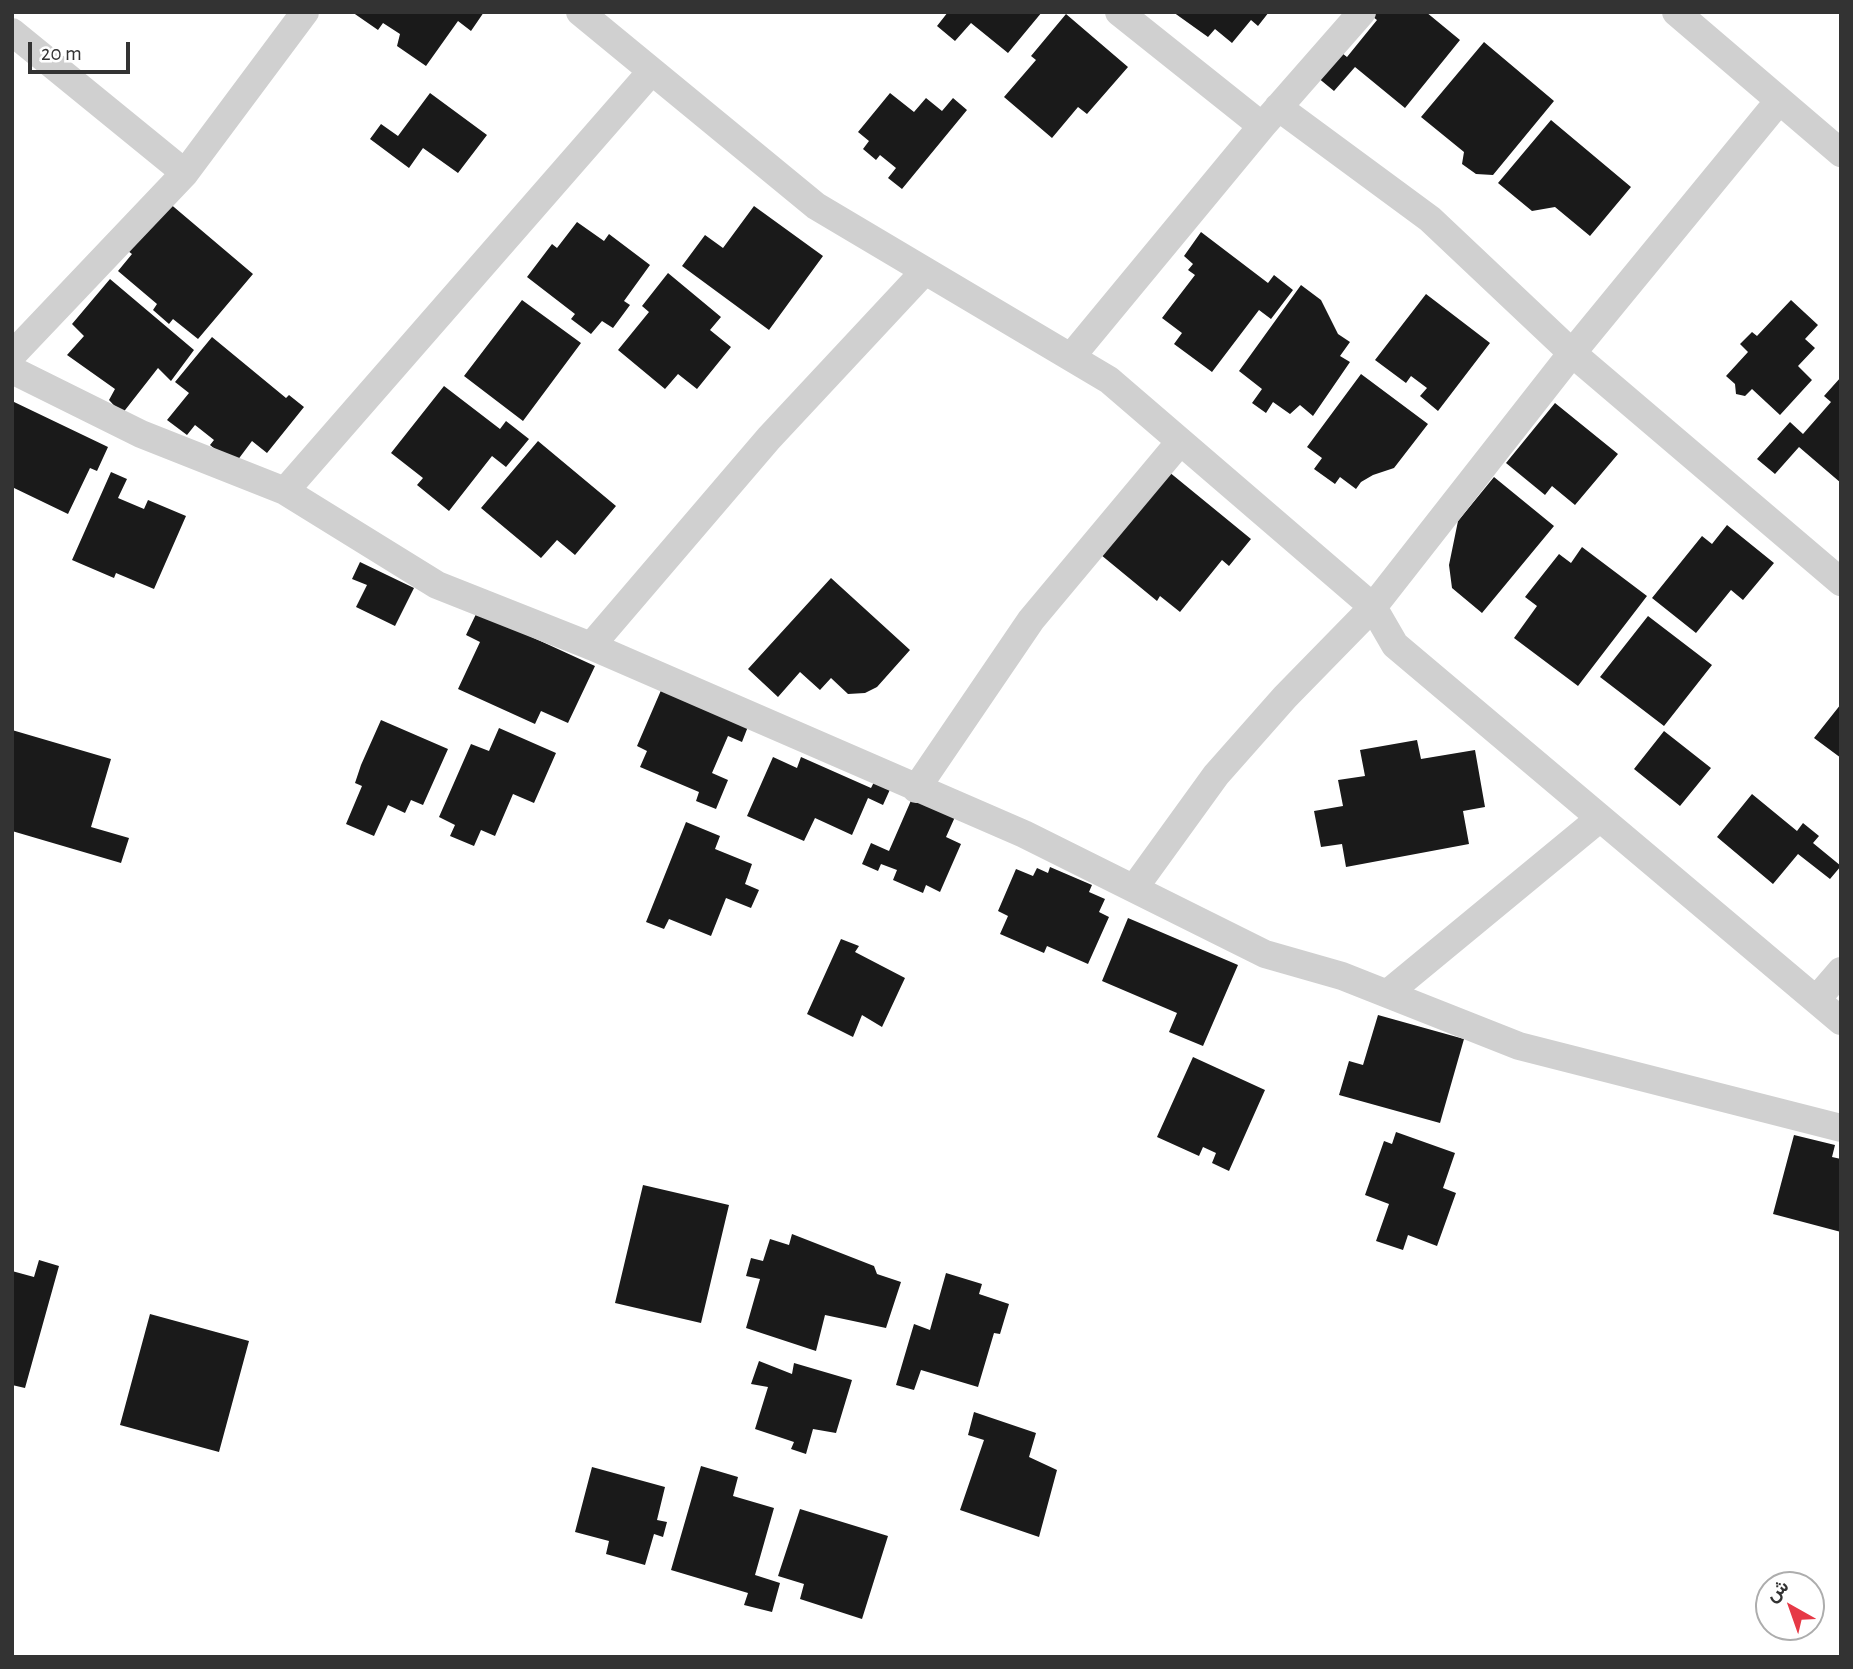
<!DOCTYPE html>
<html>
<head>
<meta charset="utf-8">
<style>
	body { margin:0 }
	#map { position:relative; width:1853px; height:1669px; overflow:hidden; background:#fff; font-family:"Alegreya Sans",Vazirmatn,sans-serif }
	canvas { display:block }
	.frame { position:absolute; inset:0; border:14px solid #333; pointer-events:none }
	.north { position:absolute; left:1755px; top:1571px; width:70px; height:70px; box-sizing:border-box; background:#fff; border:2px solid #adadad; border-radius:50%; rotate:320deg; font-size:19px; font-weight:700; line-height:28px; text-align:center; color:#333 }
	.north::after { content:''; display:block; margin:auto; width:24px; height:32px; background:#e63946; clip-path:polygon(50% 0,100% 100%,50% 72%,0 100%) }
	.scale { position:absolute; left:28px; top:42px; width:102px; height:32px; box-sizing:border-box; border:4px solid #333; border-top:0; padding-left:9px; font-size:21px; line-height:24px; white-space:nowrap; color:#333; -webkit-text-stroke:5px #fff; paint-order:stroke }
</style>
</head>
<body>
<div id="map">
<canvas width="1853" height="1669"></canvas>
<div class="frame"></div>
<div class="north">ش</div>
<div class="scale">20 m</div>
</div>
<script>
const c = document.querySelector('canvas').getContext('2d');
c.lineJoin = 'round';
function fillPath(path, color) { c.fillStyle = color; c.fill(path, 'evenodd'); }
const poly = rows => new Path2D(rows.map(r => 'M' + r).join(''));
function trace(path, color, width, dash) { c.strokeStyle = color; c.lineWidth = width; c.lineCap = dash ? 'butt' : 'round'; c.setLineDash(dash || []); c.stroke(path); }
fillPath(poly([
	[352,12,484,12,471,31,458,21,426,66,397,46,400,34,383,23,378,30],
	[948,12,1042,12,1008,53,971,23,955,41,937,26],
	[1173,12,1269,12,1258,26,1251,20,1232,43,1215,29,1208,37],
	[1371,12,1426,12,1460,40,1405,108,1355,67,1334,91,1317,77,1338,50,1347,57,1377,20,1369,14],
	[1066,14,1128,67,1087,114,1078,107,1052,138,1004,97,1036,60,1031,56],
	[1484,42,1554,101,1493,175,1476,174,1462,164,1464,152,1421,117],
	[430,93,487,135,458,173,423,148,409,168,370,139,381,124,398,136],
	[890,93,914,112,926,98,942,111,953,98,967,110,902,189,888,178,896,168,880,155,876,160,863,149,869,141,858,132],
	[1551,120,1631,187,1590,236,1555,207,1532,211,1498,183],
	[168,202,253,274,198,339,173,319,169,324,153,310,157,304,118,271,132,254,128,251],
	[754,206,823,256,769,330,682,266,705,235,723,248],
	[577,222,604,241,609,234,650,265,624,301,630,305,613,328,602,321,591,334,571,319,575,314,527,277,552,244,557,248],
	[1201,232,1268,283,1274,275,1293,290,1271,319,1259,310,1212,372,1174,344,1182,333,1162,318,1195,275,1188,270,1193,264,1184,256],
	[668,273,721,317,710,330,731,347,697,389,678,374,665,389,618,350,649,312,642,306],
	[110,279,194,350,171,381,158,368,122,414,109,400,115,389,67,355,84,336,72,324],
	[1301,285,1321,300,1338,334,1350,342,1340,356,1350,362,1313,416,1300,405,1290,414,1273,402,1266,413,1252,403,1262,389,1239,371],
	[1426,294,1490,343,1438,411,1420,396,1427,388,1411,376,1406,383,1375,360],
	[522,300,581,343,523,421,464,376],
	[1791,300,1818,325,1805,339,1815,348,1798,366,1812,380,1780,415,1752,389,1745,396,1736,394,1735,384,1726,376,1748,352,1740,344,1752,332,1757,336],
	[212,337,286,398,289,395,304,407,267,453,252,441,234,465,210,445,214,440,195,425,187,435,167,420,189,393,175,382],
	[1361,374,1428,424,1394,468,1373,475,1361,482,1356,489,1340,477,1335,484,1314,469,1322,458,1307,447],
	[1841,377,1841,483,1799,447,1775,474,1757,459,1790,422,1803,434,1831,402,1824,396],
	[444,386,500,429,506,421,529,439,506,467,492,456,449,511,417,485,423,478,391,453],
	[12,401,108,447,97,471,90,468,68,514,12,487],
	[1555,403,1618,454,1575,505,1552,486,1545,495,1506,463],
	[538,441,616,506,575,555,557,540,541,558,481,508],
	[1163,467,1251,539,1229,566,1222,560,1180,612,1160,596,1157,601,1095,550],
	[111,472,127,479,118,498,144,509,148,500,186,516,154,589,116,573,114,578,72,560],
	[1494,477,1554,526,1482,613,1452,588,1449,565,1458,521],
	[1727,525,1774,563,1743,600,1731,590,1696,633,1652,598,1702,536,1712,544],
	[1582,547,1647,596,1578,686,1514,638,1537,606,1525,597,1559,554,1571,563],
	[360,562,414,588,395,626,356,607,367,585,352,579],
	[831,578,910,650,877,687,865,693,848,694,831,678,820,690,800,672,778,697,748,669],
	[477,612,595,666,568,723,541,711,535,724,458,689,480,642,466,635],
	[1648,616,1712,665,1664,726,1600,677],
	[662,688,749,724,742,742,728,736,712,773,728,780,716,809,696,801,699,792,640,767,647,751,637,746],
	[1841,704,1841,758,1814,738],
	[381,720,448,749,423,805,411,800,405,813,388,805,374,836,346,824,362,786,355,783,361,765],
	[499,728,556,753,534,803,513,794,495,836,481,830,474,846,450,836,455,825,439,817,471,744,489,751],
	[12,730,111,759,91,827,129,838,121,863,12,831],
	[1664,731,1711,768,1680,806,1634,769],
	[1417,740,1421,759,1475,750,1485,807,1463,811,1469,844,1346,867,1342,844,1321,847,1314,811,1343,806,1338,780,1365,776,1360,750],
	[773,757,797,768,801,757,871,788,876,778,892,785,883,805,868,798,852,835,815,818,804,841,747,816],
	[916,789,959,808,946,837,961,844,940,892,926,885,923,893,893,880,897,870,881,864,878,871,862,864,871,843,889,851],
	[1752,794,1797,831,1803,823,1819,836,1813,843,1841,866,1830,879,1798,854,1773,884,1717,837],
	[686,822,720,836,715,849,752,864,745,884,759,890,751,908,726,898,711,936,669,919,664,929,646,922],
	[1050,867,1092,885,1089,892,1105,899,1099,912,1109,917,1088,964,1047,946,1044,953,1000,934,1008,916,998,911,1016,869,1033,876,1037,868,1048,873],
	[1128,918,1238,965,1203,1046,1169,1032,1177,1013,1102,981],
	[841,939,859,946,855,952,905,978,882,1027,862,1015,853,1037,807,1014],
	[1378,1015,1464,1039,1440,1123,1339,1095,1349,1061,1363,1065],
	[1193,1057,1265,1090,1229,1171,1212,1163,1216,1153,1203,1147,1199,1156,1157,1137],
	[1396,1132,1455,1153,1443,1188,1456,1193,1437,1246,1408,1235,1403,1250,1376,1241,1389,1204,1365,1195,1384,1141,1392,1144],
	[1794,1135,1835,1145,1832,1157,1841,1159,1841,1232,1773,1214],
	[643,1185,729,1205,701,1323,615,1303],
	[792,1234,874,1266,877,1274,901,1282,886,1328,825,1315,816,1351,746,1328,760,1279,746,1276,751,1258,763,1261,770,1239,789,1245],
	[39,1260,59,1266,25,1388,12,1385,12,1271,34,1277],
	[946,1273,982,1284,979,1294,1009,1304,1000,1334,994,1333,978,1387,921,1370,914,1390,896,1385,914,1324,930,1330],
	[150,1314,249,1341,219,1452,120,1425],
	[759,1361,792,1374,794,1363,852,1380,836,1433,813,1429,806,1454,791,1449,794,1442,755,1429,768,1387,751,1384],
	[974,1412,1036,1433,1029,1457,1057,1470,1039,1537,960,1510,984,1440,968,1435],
	[701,1466,738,1477,733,1496,774,1508,755,1575,780,1583,772,1612,744,1605,748,1593,671,1570],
	[592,1467,665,1487,657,1520,667,1522,663,1537,654,1534,645,1565,606,1554,609,1541,575,1532],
	[800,1509,888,1536,862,1619,800,1599,804,1584,778,1576]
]), '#1a1a1a');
trace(poly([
	[580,12,816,206,1109,380,1373,607,1395,645,1841,1021],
	[1119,12,1262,126],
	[1676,12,1841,153],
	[12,32,185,173],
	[1278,107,1430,219,1572,353,1841,582],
	[12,355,185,173,305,12],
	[1071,357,1262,126,1362,12],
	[12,370,141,434,285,491,437,585,591,646,1024,834,1265,954,1342,976,1519,1046,1841,1128],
	[285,491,650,73],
	[591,646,769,438,923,273],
	[916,789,1031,620,1179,443],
	[1135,887,1216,775,1285,697,1373,607,1572,353,1778,102],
	[1388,993,1599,819],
	[1816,1000,1841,971]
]), '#d0d0d0', 28);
</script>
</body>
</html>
